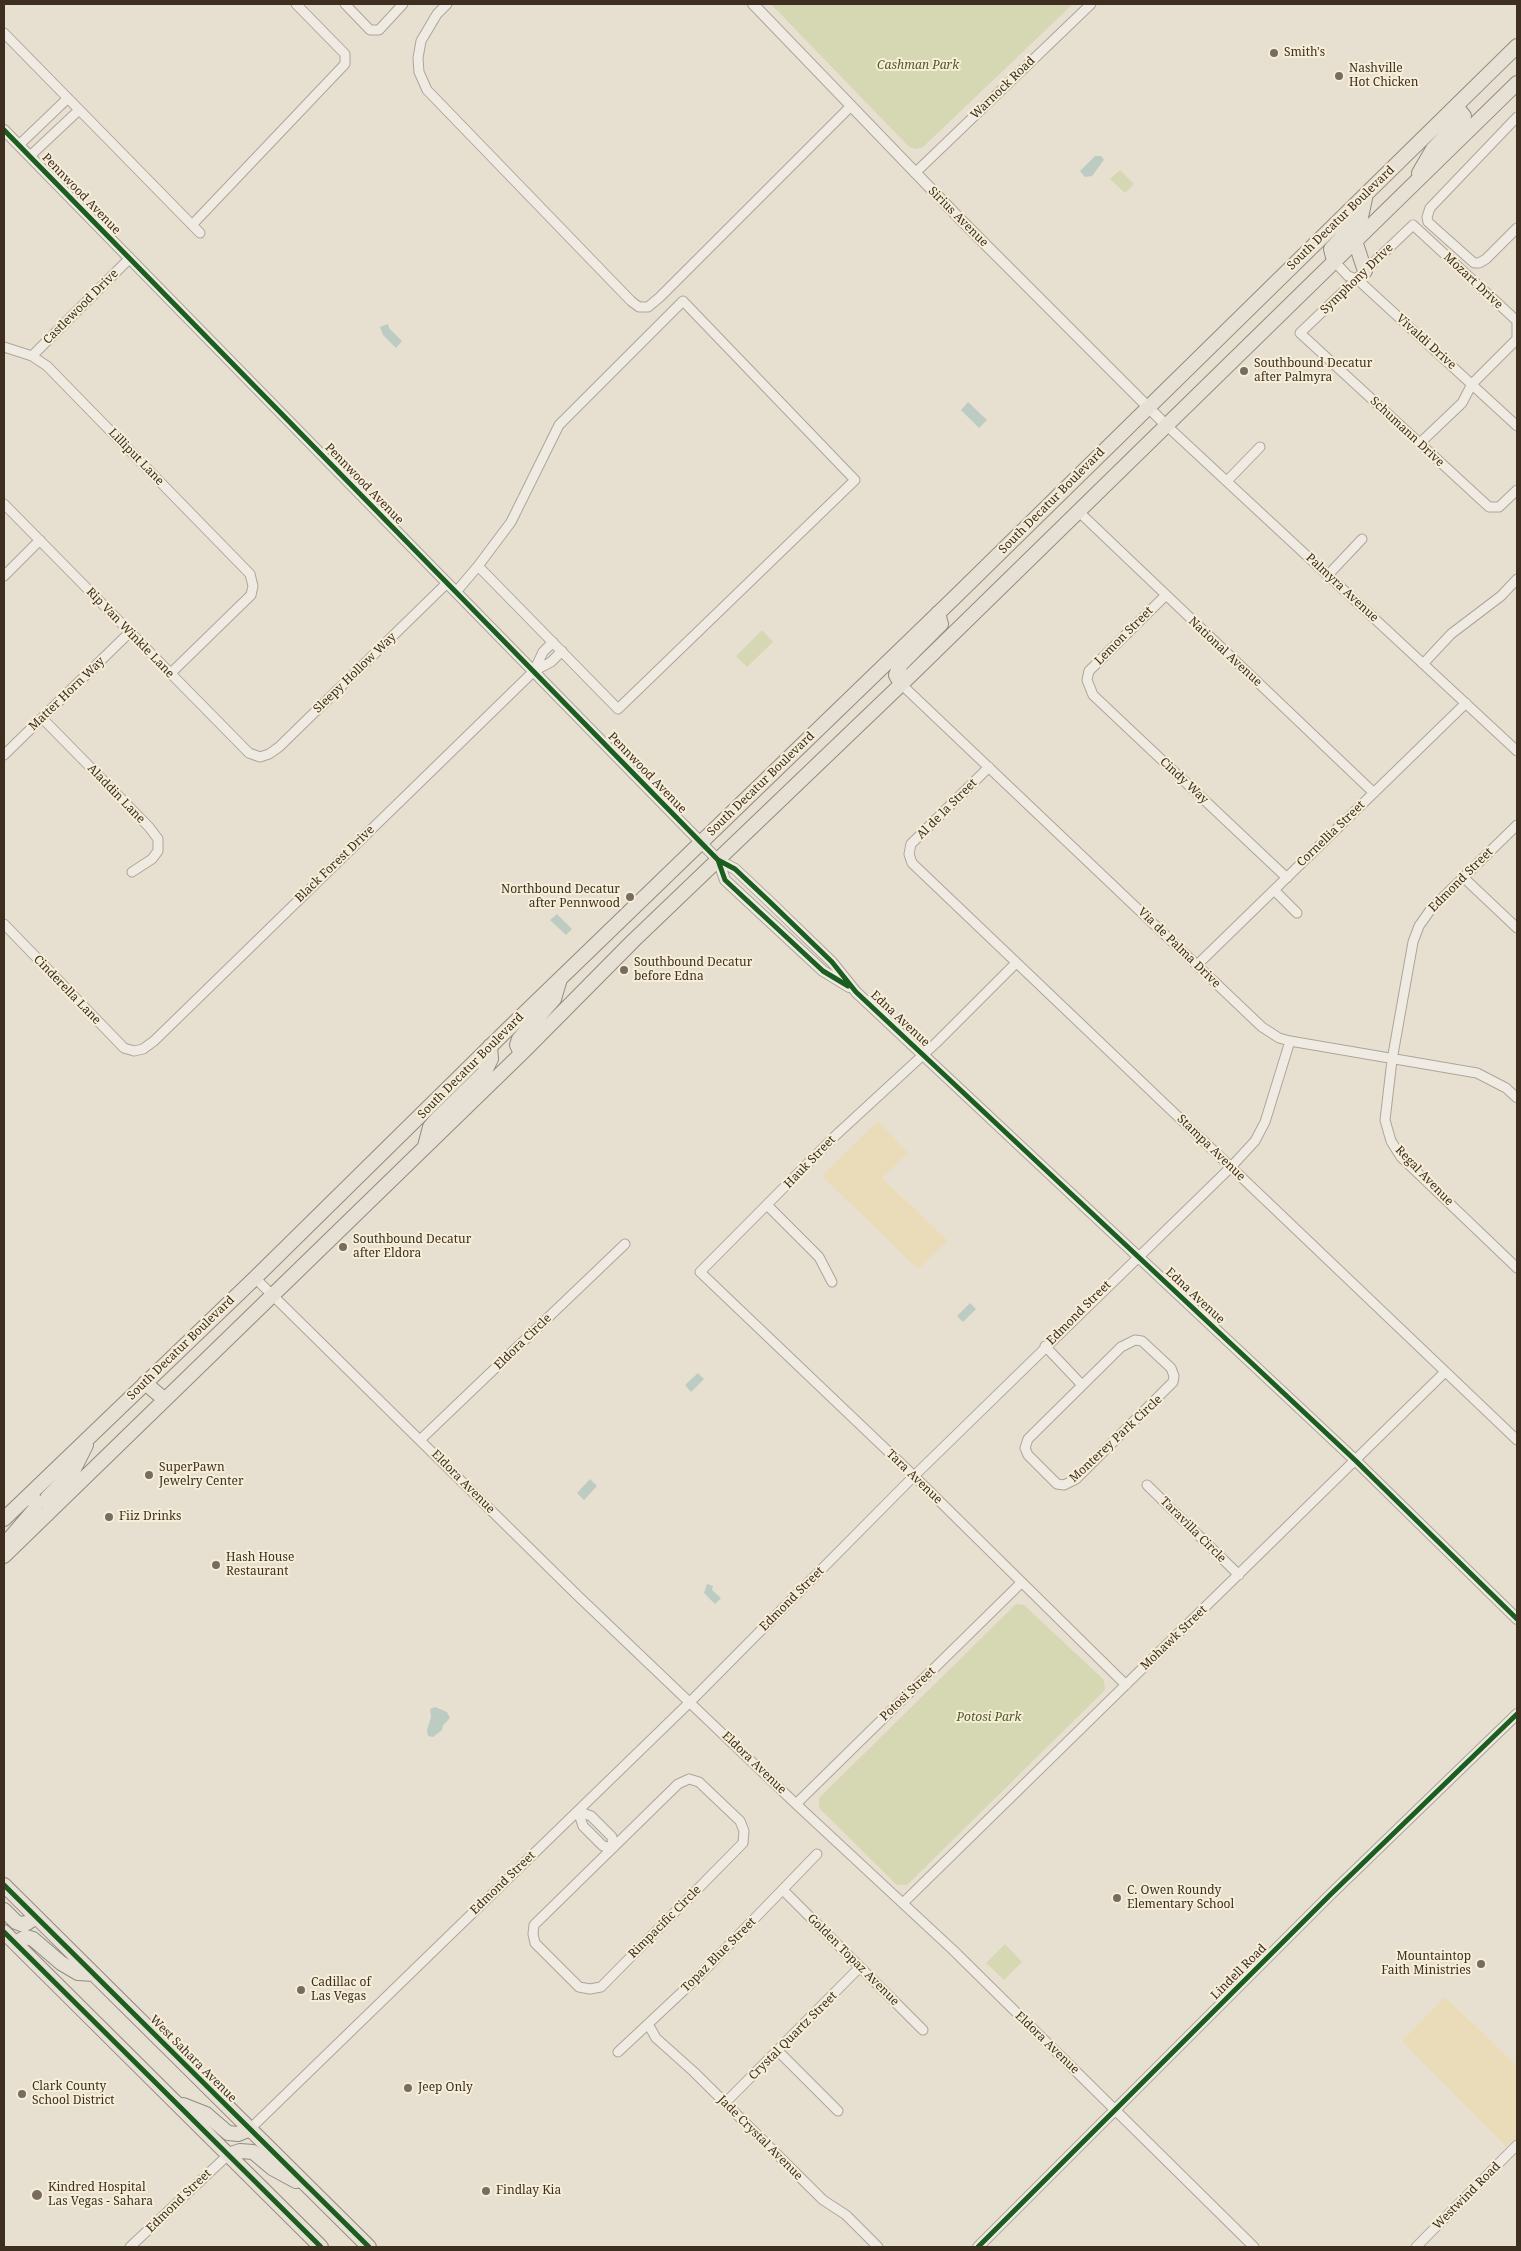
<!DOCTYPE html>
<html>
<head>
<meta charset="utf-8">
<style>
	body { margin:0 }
	#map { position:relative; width:1521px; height:2251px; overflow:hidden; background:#e7e0d1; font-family:"Noto Serif",serif }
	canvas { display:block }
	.frame { position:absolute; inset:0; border:5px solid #3d2e20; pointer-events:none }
</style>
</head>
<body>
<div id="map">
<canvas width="1521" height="2251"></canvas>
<div class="frame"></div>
</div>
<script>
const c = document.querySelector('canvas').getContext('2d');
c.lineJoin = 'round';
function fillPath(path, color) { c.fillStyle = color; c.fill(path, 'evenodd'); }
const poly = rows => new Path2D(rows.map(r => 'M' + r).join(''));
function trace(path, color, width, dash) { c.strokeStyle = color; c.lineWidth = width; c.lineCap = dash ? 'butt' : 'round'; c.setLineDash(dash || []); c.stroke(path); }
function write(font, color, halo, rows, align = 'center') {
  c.font = font + ' "Noto Serif",serif'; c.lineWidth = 4; c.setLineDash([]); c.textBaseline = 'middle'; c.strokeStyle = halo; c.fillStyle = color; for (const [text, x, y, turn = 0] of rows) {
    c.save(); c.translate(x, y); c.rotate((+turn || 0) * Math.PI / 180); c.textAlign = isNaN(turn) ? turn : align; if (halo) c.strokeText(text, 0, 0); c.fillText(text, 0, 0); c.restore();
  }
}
fillPath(poly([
	[771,4,1073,4,923,147,917,149,909,147],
	[1120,170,1134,184,1125,193,1110,179],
	[762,630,773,642,747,667,736,656],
	[1016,1604,1024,1605,1104,1680,1105,1690,907,1885,897,1885,819,1808,819,1798],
	[1005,1944,1022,1962,1004,1980,986,1963]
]), '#d6d7b3');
fillPath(poly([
	[878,1121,908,1153,882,1178,948,1241,918,1269,822,1176],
	[1445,1997,1517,2066,1517,2137,1506,2147,1402,2041]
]), '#eadcb9');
fillPath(poly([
	[1095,156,1101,156,1104,160,1092,176,1085,177,1080,171],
	[388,324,389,328,402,341,396,348,383,335,380,327],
	[968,402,987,420,979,428,961,410],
	[557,914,572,929,566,935,550,920],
	[970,1303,976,1309,963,1322,957,1316],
	[698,1373,704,1379,691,1392,685,1385],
	[590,1479,597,1486,584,1500,577,1493],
	[707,1584,713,1586,712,1590,721,1598,715,1604,704,1593],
	[435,1707,447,1712,450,1718,443,1725,442,1730,433,1737,428,1736,427,1730,431,1717,430,1709]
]), '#bcccc2');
const minor = poly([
	[345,4,370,30,379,30,403,4],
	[447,4,437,14,421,41,418,58,419,72,427,90,631,301,639,307,648,307,660,297,851,106],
	[4,33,200,233],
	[1517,117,1430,208,1427,217,1428,222,1474,263,1479,263,1486,259,1517,228],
	[19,145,68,98],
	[30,156,79,110],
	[915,173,1091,4],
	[192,225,345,64,345,54,296,4],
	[1334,261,1348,276,1357,279,1517,426],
	[4,347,32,356,47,366,250,574,253,586,251,595,170,674],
	[32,356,130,258],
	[1166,425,1517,751],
	[1420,443,1462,403,1472,384,1517,339,1517,321,1413,225,1300,333,1489,507,1499,507,1517,490],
	[1227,481,1260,447],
	[4,504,249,753,260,757,269,754,279,747,447,583],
	[1077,510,1374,793],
	[1328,575,1362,539],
	[4,576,40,540],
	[456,592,478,566,618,709,855,480,683,301,559,425,511,522,478,566],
	[1166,595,1089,671,1087,680,1093,695,1287,878],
	[1423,664,1451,634,1501,596,1517,579],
	[534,671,543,652,553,642],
	[901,684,1262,1027,1279,1038,1290,1041,1477,1073,1506,1088,1517,1098],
	[42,718,149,827,158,839,158,851,152,859,132,872],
	[4,755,130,632],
	[989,767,911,844,909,854,912,863,1517,1440],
	[1517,825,1431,909,1419,926,1413,942,1392,1060,1385,1120,1391,1141,1401,1157,1517,1268],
	[1463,877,1517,928],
	[1274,890,1297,913],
	[4,924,124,1048,134,1051,143,1049,154,1041,534,671,551,662,562,651],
	[1016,963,936,1043,835,1136,700,1272,914,1476,1126,1685],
	[1197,965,1466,703],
	[768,1206,819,1257,832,1282],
	[255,1278,576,1594,796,1804,953,1950,1254,2247],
	[1135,1340,1142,1341,1171,1368,1174,1376,1173,1382,1076,1479,1064,1485,1057,1484,1028,1455,1025,1448,1028,1439,1121,1347,1135,1340],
	[1045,1346,1082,1385],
	[420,1440,625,1244],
	[1147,1485,1239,1575],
	[689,1779,699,1782,740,1821,744,1831,743,1843,601,1987,590,1989,579,1987,535,1943,533,1934,534,1925,678,1784,689,1779],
	[796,1804,1021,1583],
	[578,1811,591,1816,612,1837,613,1848,603,1846,583,1826,578,1811],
	[783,1890,923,2030],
	[903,1903,1445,1372],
	[648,2024,656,2038,694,2072,823,2200,846,2215,878,2247],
	[778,2051,838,2111],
	[618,2052,697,1978,817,1854],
	[725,2103,860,1967],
	[250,2129,690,1702,914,1476,1231,1167,1255,1141,1265,1122,1290,1041],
	[130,2247,228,2155],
	[1416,2247,1517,2145]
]);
const tertiary = poly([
	[753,4,961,220,1166,425],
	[4,130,718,860,735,869,770,902,832,962,856,992,1356,1461,1517,1619],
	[718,860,725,880,823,971,849,987],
	[978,2247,1331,1894,1517,1714]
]);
const primary = poly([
	[1419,173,1433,149,1464,116,1456,106],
	[1355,241,1365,271],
	[1334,261,1331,249,1361,217,1366,194],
	[901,684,896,675,901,664,941,624,938,613],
	[521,1053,517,1045,519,1039,554,999,560,979],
	[425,1146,430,1127,436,1120,484,1073,491,1059,490,1046],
	[145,1383,164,1399],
	[52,1509,47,1503,47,1498,73,1471,86,1445],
	[4,1519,255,1278,507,1030,955,597,1517,46],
	[4,1545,35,1509,36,1504,31,1493],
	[4,1556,524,1051,633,941,913,673,1517,83],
	[4,1885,369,2247],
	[4,1910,16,1922,21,1924,27,1923,36,1917],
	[4,1932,321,2247],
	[15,1943,26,1937,33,1939,61,1963,78,1973,94,1974],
	[183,2105,206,2114,228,2133,238,2134,250,2129],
	[228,2155,240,2151,253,2152,272,2168,296,2181]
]);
trace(minor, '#ada599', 11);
trace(tertiary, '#ada599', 12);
trace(primary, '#928b80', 16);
trace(minor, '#efebe3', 9);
trace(tertiary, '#efebe3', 10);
trace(primary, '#e6e1d4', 14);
trace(poly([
	[4,130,718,860,735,869,770,902,832,962,856,992,1356,1461,1517,1619],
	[718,860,725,880,823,971,848,986],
	[4,1885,369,2247],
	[4,1932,321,2247],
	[978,2247,1331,1894,1517,1714]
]), '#1b5e20', 5);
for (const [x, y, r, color] of [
	[1274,53,5,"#786c5e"],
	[1339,76,5,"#786c5e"],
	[1244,371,5,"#786c5e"],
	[630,897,5,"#786c5e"],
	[624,970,5,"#786c5e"],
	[343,1247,5,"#786c5e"],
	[149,1475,5,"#786c5e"],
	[109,1517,5,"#786c5e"],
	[216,1565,5,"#786c5e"],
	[1117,1898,5,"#786c5e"],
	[1481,1964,5,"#786c5e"],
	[301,1990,5,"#786c5e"],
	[408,2088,5,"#786c5e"],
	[22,2094,5,"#786c5e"],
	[486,2191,5,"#786c5e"],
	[37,2195,6,"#786c5e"]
]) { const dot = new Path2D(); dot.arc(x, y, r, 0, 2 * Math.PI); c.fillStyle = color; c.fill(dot); trace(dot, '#f7eed8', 2); }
write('12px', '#3d2e20', '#f7eed8', [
	["Smith's",1284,53],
	["Nashville",1349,69],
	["Hot Chicken",1349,83],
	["Southbound Decatur",1254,364],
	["after Palmyra",1254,378],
	["Northbound Decatur",620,890,"right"],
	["after Pennwood",620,904,"right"],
	["Southbound Decatur",634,963],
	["before Edna",634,977],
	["Southbound Decatur",353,1240],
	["after Eldora",353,1254],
	["SuperPawn",159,1468],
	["Jewelry Center",159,1482],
	["Fiiz Drinks",119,1517],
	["Hash House",226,1558],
	["Restaurant",226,1572],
	["C. Owen Roundy",1127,1891],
	["Elementary School",1127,1905],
	["Mountaintop",1471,1957,"right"],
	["Faith Ministries",1471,1971,"right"],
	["Cadillac of",311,1983],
	["Las Vegas",311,1997],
	["Clark County",32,2087],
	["School District",32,2101],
	["Jeep Only",418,2088],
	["Kindred Hospital",48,2188],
	["Las Vegas - Sahara",48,2202],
	["Findlay Kia",496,2191]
], 'left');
write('italic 12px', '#4d5a26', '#f7eed8', [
	["Cashman Park",918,66],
	["Potosi Park",989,1718]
]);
write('12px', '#3d2e20', '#f7eed8', [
	["Warnock Road",1003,88,-44],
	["Pennwood Avenue",81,194,46],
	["Sirius Avenue",958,217,45],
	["South Decatur Boulevard",1341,218,-44],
	["Symphony Drive",1357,279,-44],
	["Mozart Drive",1473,281,43],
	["Castlewood Drive",81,307,-45],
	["Vivaldi Drive",1426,342,42],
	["Schumann Drive",1407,432,43],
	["Lilliput Lane",136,457,46],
	["Pennwood Avenue",364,484,46],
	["South Decatur Boulevard",1052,501,-45],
	["Palmyra Avenue",1342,588,43],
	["Rip Van Winkle Lane",130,633,46],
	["Lemon Street",1124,636,-45],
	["National Avenue",1225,652,43],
	["Sleepy Hollow Way",355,673,-44],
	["Matter Horn Way",67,694,-44],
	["Pennwood Avenue",647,773,46],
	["Cindy Way",1184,781,43],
	["South Decatur Boulevard",761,784,-44],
	["Aladdin Lane",116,794,46],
	["Al de la Street",947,809,-45],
	["Cornellia Street",1331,834,-44],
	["Black Forest Drive",335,864,-44],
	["Edmond Street",1461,880,-45],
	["Via de Palma Drive",1179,948,44],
	["Cinderella Lane",67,990,46],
	["Edna Avenue",900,1019,43],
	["South Decatur Boulevard",471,1066,-45],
	["Stampa Avenue",1211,1148,44],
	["Hauk Street",810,1162,-46],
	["Regal Avenue",1424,1176,46],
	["Edna Avenue",1195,1296,43],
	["Edmond Street",1079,1313,-45],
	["Eldora Circle",523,1342,-44],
	["South Decatur Boulevard",181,1348,-44],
	["Monterey Park Circle",1116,1439,-43],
	["Tara Avenue",914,1477,44],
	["Eldora Avenue",463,1482,45],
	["Taravilla Circle",1193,1530,45],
	["Edmond Street",792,1599,-45],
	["Mohawk Street",1174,1638,-44],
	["Potosi Street",908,1694,-44],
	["Eldora Avenue",754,1763,44],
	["Edmond Street",503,1883,-44],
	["Rimpacific Circle",665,1922,-45],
	["Topaz Blue Street",719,1955,-45],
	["Golden Topaz Avenue",853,1960,45],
	["Lindell Road",1239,1972,-45],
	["Crystal Quartz Street",793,2036,-45],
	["Eldora Avenue",1047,2043,44],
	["West Sahara Avenue",193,2059,45],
	["Jade Crystal Avenue",760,2138,45],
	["Westwind Road",1467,2196,-45],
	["Edmond Street",179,2201,-44]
]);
</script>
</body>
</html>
